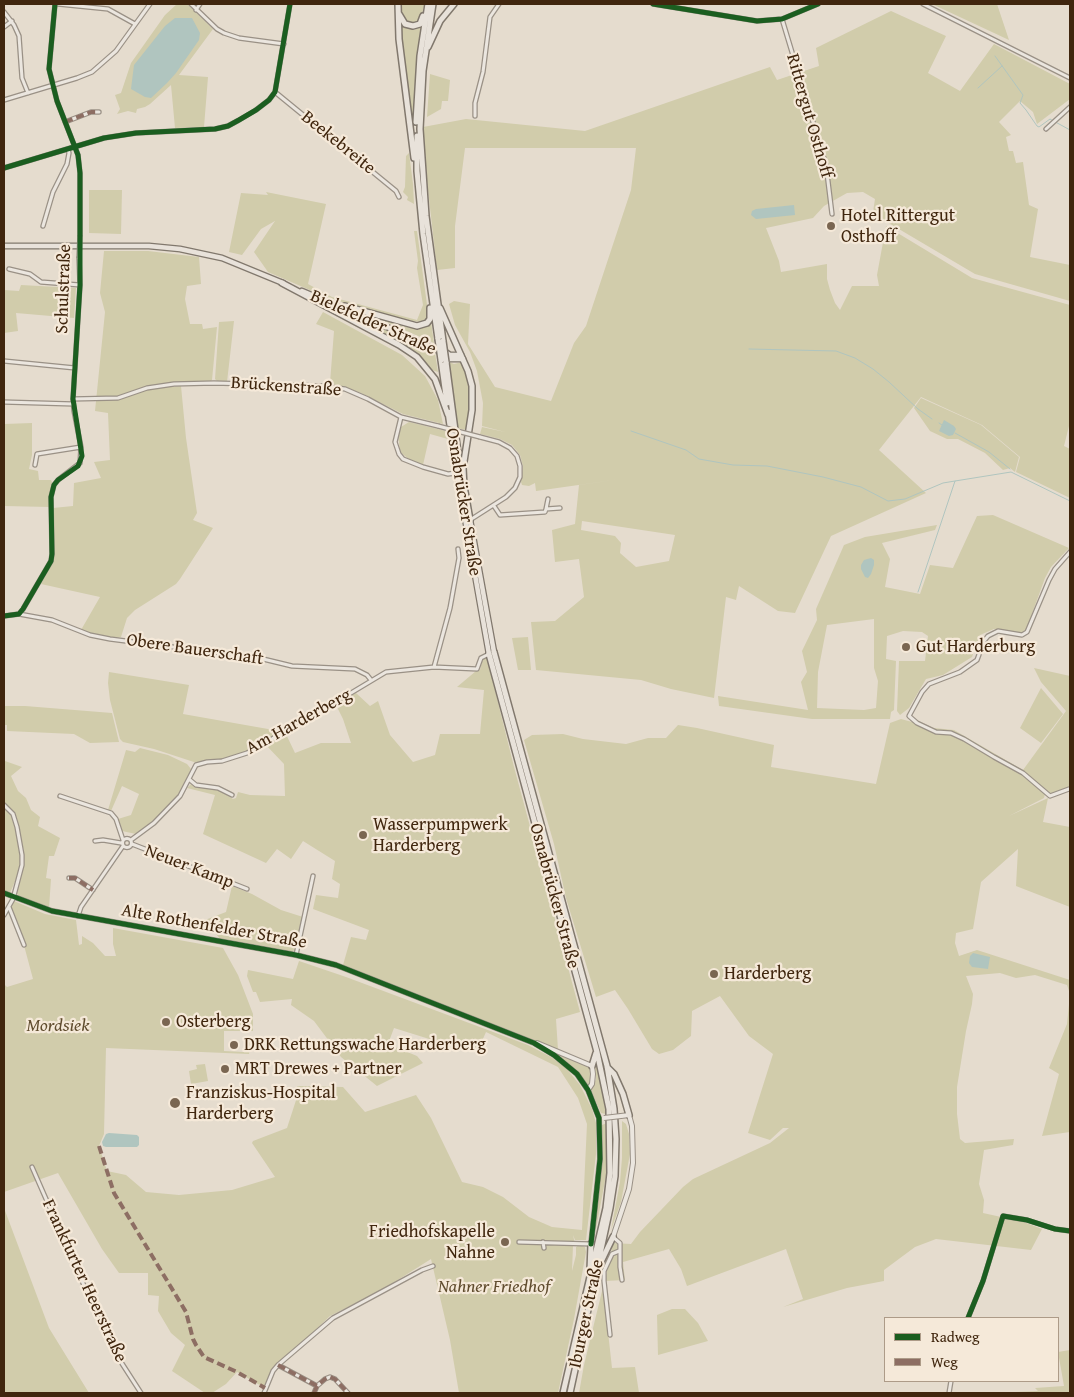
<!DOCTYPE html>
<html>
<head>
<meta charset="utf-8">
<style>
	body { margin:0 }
	#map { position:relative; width:1074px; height:1397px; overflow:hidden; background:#e5dcce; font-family:"Gentium Book Plus",serif }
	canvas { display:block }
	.frame { position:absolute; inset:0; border:5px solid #40260e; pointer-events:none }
	.legend { position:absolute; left:884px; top:1317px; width:175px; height:65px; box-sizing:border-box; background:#f5e9d9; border:1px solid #ad9b88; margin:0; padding:6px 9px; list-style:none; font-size:15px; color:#40260e }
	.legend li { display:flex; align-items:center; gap:10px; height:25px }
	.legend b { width:25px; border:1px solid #ad9b88 }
</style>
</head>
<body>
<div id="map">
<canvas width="1074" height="1397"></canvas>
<div class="frame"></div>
<ul class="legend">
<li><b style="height:6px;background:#1b5e20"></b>Radweg</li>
<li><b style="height:6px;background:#8d6e63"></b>Weg</li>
</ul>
</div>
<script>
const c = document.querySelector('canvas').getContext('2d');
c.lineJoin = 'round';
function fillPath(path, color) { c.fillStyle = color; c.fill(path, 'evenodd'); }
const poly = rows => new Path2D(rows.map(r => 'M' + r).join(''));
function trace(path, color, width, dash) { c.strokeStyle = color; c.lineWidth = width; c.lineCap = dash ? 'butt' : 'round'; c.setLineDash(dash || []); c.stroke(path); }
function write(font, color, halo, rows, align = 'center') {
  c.font = font + ' "Gentium Book Plus",serif'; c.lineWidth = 4.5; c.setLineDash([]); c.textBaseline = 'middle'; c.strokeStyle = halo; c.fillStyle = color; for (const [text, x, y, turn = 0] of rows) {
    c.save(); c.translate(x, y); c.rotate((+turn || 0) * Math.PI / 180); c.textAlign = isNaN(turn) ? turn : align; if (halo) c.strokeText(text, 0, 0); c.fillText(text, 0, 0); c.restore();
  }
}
fillPath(poly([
	[177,4,187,4,213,29,179,75,208,77,204,127,175,128,171,85,150,104,145,107,137,109,136,113,128,111,117,114,120,109,115,95,121,93,131,63,165,15],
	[401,4,425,4,420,19,416,24,408,23,403,18],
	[932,4,997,4,1009,40],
	[891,11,946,36,928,73,960,91,994,44,1070,84,1070,99,1037,124,1033,112,1020,101,999,122,1011,135,1006,137,1009,151,1013,151,1016,163,1023,162,1029,205,1038,209,1030,257,1070,265,1070,301,975,274,887,222,873,212,875,199,863,192,847,193,824,206,813,218,766,228,779,261,781,272,827,264,827,279,830,290,835,303,840,310,852,286,879,286,877,275,886,226,972,278,1070,305,1070,422,1064,446,1070,449,1070,498,1016,472,1020,457,982,425,921,397,879,450,926,493,831,536,795,613,778,611,739,586,736,600,726,597,714,698,671,689,641,680,536,670,531,622,555,621,584,597,579,559,555,562,552,530,575,524,579,485,628,478,536,491,535,483,529,486,522,485,521,482,523,466,520,455,512,445,500,439,480,434,482,427,505,432,482,426,483,403,477,371,470,352,455,325,449,304,454,301,470,304,468,344,495,387,551,401,574,343,586,326,631,190,636,148,465,148,455,226,455,268,437,270,427,181,423,127,466,119,585,131,770,67,777,80,819,66,816,48],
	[582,521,675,535,669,561,636,567,620,553,621,543,615,536,581,530],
	[400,22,404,27,414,30,422,27,415,81,413,125],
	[430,74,450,80,448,101,442,101,441,109,427,117],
	[409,153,413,184,414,204,407,200,408,197,403,192,405,187,406,156],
	[89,190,122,190,121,234,89,233],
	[266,192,326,204,308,284,332,297,417,320,423,305,417,268,418,261,414,231,417,231,428,312,426,320,421,322,412,321,348,304,326,297,268,272,254,252,275,221,261,229,242,255,229,252,241,193,268,195],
	[104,251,148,251,199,257,201,284,187,286,185,299,190,324,202,324,203,329,217,327,212,380,210,382,166,383,167,387,181,386,186,438,197,513,193,520,213,528,180,579,176,584,135,610,127,618,121,637,116,638,94,635,81,630,100,597,41,584,54,559,53,508,73,506,74,483,101,478,94,462,110,460,108,413,95,411,104,322,105,312,100,293],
	[21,285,76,288,74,318,16,313,18,331,4,333,4,290,19,291],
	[323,312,402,355,425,376,438,400,443,424,403,414,361,393,330,383,334,331,316,324],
	[348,313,425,347,435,353,438,372,432,370,419,355,347,315],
	[368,314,415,327,426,326,431,322,434,343],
	[234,321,227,382,217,381,215,379,219,322],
	[449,362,454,364,462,362,466,373,470,399,466,430,457,428],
	[921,398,981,425,1019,457,1015,472,1010,468,1003,470,985,453,958,439,947,439,930,431,914,408],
	[409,422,446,431,448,439,430,434,423,465,411,461,400,452,398,434,401,427],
	[32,423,32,455,29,469,38,471,39,480,51,480,52,482,50,507,4,506,4,424],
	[993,515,1069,548,1051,567,1045,578,1025,633,994,629,980,635,972,657,943,675,926,679,909,708,900,715,897,711,899,661,925,661,928,636,922,632,903,631,887,636,886,659,896,661,894,710,891,712,890,719,812,719,719,706,718,696,808,710,801,682,807,672,802,651,817,620,816,609,844,545,865,537,937,525,935,530,882,543,890,559,885,587,920,594,930,565,953,568,977,516],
	[874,619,874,668,878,681,876,708,864,710,817,708,818,672,827,625],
	[528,637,531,670,518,670,512,638],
	[485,657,487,658,514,767,580,1012,556,1019,558,1050,343,965,351,937,366,940,369,930,313,909,316,895,338,898,340,884,332,879,335,861,303,841,291,859,277,849,266,863,203,834,215,795,187,788,191,784,198,787,219,790,233,799,236,798,238,792,250,795,285,796,284,764,265,744,247,753,222,761,197,763,154,749,123,742,120,739,110,700,108,683,109,672,189,685,183,714,285,732,295,753,321,743,351,743,343,719,335,703,356,693,370,706,378,701,390,735,413,762,435,755,440,734,480,734,484,690,457,687,476,671,480,670,483,658],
	[1034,668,1070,676,1070,791,1066,788,1052,794,1046,790,1044,798,1009,816,1048,798,1043,822,1070,827,1070,907,1016,886,1018,849,981,882,973,929,956,933,955,943,959,956,977,950,1070,980,1070,1132,1042,1136,1059,1074,1049,1068,1067,1024,1070,994,1067,985,1035,975,1016,978,1000,973,966,976,973,994,972,1004,966,1031,957,1087,957,1114,960,1139,965,1143,1014,1139,1013,1145,984,1150,979,1184,984,1200,983,1213,1024,1222,1042,1229,1031,1250,936,1239,915,1247,884,1270,884,1281,847,1288,783,1307,803,1299,786,1249,687,1286,681,1269,669,1249,623,1262,625,1280,605,1281,613,1243,631,1244,640,1232,683,1187,689,1194,683,1187,693,1179,770,1143,789,1128,783,1128,770,1140,748,1133,773,1054,749,1036,720,996,692,1011,691,1036,673,1050,659,1054,652,1049,628,1009,615,990,596,997,566,898,554,844,524,740,532,735,563,734,583,739,626,744,648,738,666,738,678,725,697,728,774,745,771,767,876,784,890,723,901,719,912,722,914,719,934,728,954,730,1023,770,1066,711,1041,682],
	[1041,688,1063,714,1041,743,1020,728],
	[4,706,25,706,112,713,119,742,90,743,74,734,7,731,7,725,4,725],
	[140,748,168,755,187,764,191,769,179,795,153,822,136,834,122,831,118,819,131,815,139,794,122,786,111,811,108,810,126,750,135,752],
	[5,761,22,767,11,776,18,791,26,798,31,810,40,817,38,826,60,838,54,856,49,856,46,878,51,879,49,908,19,897,16,892,24,866,24,851,19,833,22,865,10,893,4,891,4,762],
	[232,886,252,894,281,910,303,917,295,950,291,952,220,939,205,920,226,912],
	[14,901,45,914,76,920,79,945,82,944,82,936,93,943,105,956,116,956,113,944,113,928,223,948,238,975,253,1014,253,1031,224,1031,224,1051,244,1052,245,1039,252,1038,249,1054,106,1048,104,1134,99,1146,107,1171,126,1175,146,1192,179,1195,232,1190,275,1177,252,1143,253,1141,287,1128,299,1091,297,1086,343,1087,365,1112,416,1095,431,1118,462,1182,483,1187,503,1197,529,1217,552,1227,582,1230,587,1124,578,1098,558,1067,486,1032,482,1041,471,1052,394,1028,388,1044,417,1056,423,1063,377,1086,341,1057,314,1021,291,1005,292,999,260,1002,256,992,253,992,247,976,248,970,293,979,299,961,302,962,346,977,528,1045,551,1057,566,1068,580,1085,592,1109,596,1123,596,1154,586,1240,575,1240,573,1235,575,1244,560,1244,573,1245,572,1271,576,1255,576,1247,579,1245,585,1247,586,1252,574,1319,558,1393,459,1393,450,1340,431,1259,382,1290,330,1316,273,1371,265,1388,237,1372,226,1384,212,1393,205,1393,172,1371,185,1345,171,1333,158,1311,159,1296,148,1295,148,1273,119,1273,102,1249,58,1173,4,1192,4,984,7,987,33,979,18,923,11,907],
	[555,1052,590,1067,592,1074,591,1083,587,1084,569,1064],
	[205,1064,208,1081,191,1084,189,1071,197,1069,196,1065],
	[596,1064,598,1070,606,1114,601,1113,591,1091,596,1079,595,1068],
	[622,1121,626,1124,629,1134,630,1154,621,1202,611,1230,620,1182,622,1158],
	[607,1123,608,1139,607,1170,596,1229,594,1230,600,1172,602,1125],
	[4,1208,49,1328,89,1393,4,1393],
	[603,1287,612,1368,635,1367,639,1393,579,1393,584,1365],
	[672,1309,685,1309,698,1323,708,1341,658,1355,657,1315],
	[1070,1350,1070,1393,992,1393,1038,1391,1035,1388,1064,1386,1058,1352]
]), '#d1ccab');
fillPath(poly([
	[175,18,192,18,200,33,199,40,176,73,167,83,151,98,145,97,131,89,134,65,165,26],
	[794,205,795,215,756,219,751,215,752,211,756,209],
	[944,420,954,426,956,429,953,435,949,436,939,431],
	[871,558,874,560,874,565,871,574,868,578,865,577,861,569,861,565,864,560],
	[973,953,990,957,988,969,972,967,969,963,970,956],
	[109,1133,137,1135,139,1137,139,1145,137,1147,106,1147,103,1146,102,1142,106,1134]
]), '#b0c5bf');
trace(poly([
	[995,56,1023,95,1020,103,1026,110,1037,126,1039,127,1050,119,1070,130],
	[978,88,1002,66],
	[749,349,836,351,855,358,873,369,889,382,918,409,932,419],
	[939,423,942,425],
	[631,431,686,450,699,459,733,465,767,466,823,477,861,487,888,501,905,499,943,483,955,481],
	[955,433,989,452,1010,469],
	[918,592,955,481,1011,472,1070,501]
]), '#b0c5bf', 1);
const minor = poly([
	[55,4,49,69,57,101,78,155,80,173,80,235],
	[58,4,108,9,135,24],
	[191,4,217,29,224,33,239,38,284,44],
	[653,4,757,21,782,19,818,4],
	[923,4,1070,78],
	[196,10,200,4],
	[4,12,14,25,19,36,22,78,28,93],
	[782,19,826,165,832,214],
	[4,27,12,21],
	[275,92,396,191,399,197],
	[4,100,77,78,92,72,116,51,150,4],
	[475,116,475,103,483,72,490,17,499,4],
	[65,122,91,112,99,112],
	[1046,129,1070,107],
	[4,168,104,138,136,133,215,129,228,126,239,120,256,110,269,100,275,92,290,4],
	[43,226,53,192,67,164,69,153,68,149],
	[9,269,30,274,41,282,80,285],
	[4,361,75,368],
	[73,399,118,398,147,388,174,384,214,383,323,386,345,389,368,399,401,417,438,426],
	[4,402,73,404],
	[401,417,395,442,399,454,403,459,423,467,448,474,456,473],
	[35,465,37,454,81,447],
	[494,506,500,515,545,512,546,509,560,508],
	[546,509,548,499],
	[470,520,506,497,515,488,520,477,520,466,517,456,510,448,499,442,480,437],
	[19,614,52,620,90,635,110,639,259,658,292,666,355,669,367,675,371,680],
	[4,616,19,614,23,609,51,561,52,554,51,497,54,485,58,480,80,463,81,447,74,411,73,399,80,285,79,258],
	[434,667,450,608,459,558,458,549],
	[190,780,196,785,218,788,232,795],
	[1069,789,1050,796,1023,773,994,757,964,739,951,733,936,732,917,723,909,716,922,692,929,684,960,672,977,660,984,641,988,636,998,631,1022,635,1027,632,1049,580,1055,569,1070,552],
	[60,796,111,813,116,819,123,840],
	[4,805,13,814,17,827,22,855,22,865,13,899,4,915],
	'122.5 843a4.5 4.5 0 1 1 9 0a4.5 4.5 0 1 1-9 0Z',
	[131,840,154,823,180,796,196,765,207,762,222,761,247,753,265,744,302,718,351,693,386,672,434,667,477,669,481,658,489,654],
	[95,841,103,840,121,843],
	[132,844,247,889],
	[69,878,75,878,93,890],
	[9,907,24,945],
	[78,916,81,907,123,846],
	[296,955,313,876],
	[32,1167,100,1322,121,1362,141,1393],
	[613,1237,620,1243,620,1267,622,1280],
	[519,1242,591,1244],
	[543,1242,544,1248],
	[968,1318,983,1281,1003,1216,1027,1220,1055,1229,1070,1231],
	[610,1335,604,1281,604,1271,612,1254,619,1251],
	[278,1365,317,1386],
	[264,1393,273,1371,278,1365,333,1318,422,1270,433,1266],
	[314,1393,317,1386,325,1379,330,1377,335,1379,348,1393],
	[949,1393,951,1381]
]);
const tertiary = poly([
	[4,893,52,911,296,955,336,965,534,1043,554,1055,577,1074,588,1090,599,1118,600,1159,591,1244],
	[537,1043,592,1066,593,1074,592,1084,588,1090],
	[613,1237,629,1189,633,1163,632,1126,629,1115,621,1116]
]);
const primary = poly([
	[4,246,149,246,180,249,222,258,283,283],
	[302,291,387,327,435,349,449,359,463,359],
	[444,351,450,355,461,355],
	[457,473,489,654],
	[470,520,494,652]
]);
const trunk = poly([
	[398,4,399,39,414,158],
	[433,4,423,71,420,129,426,216,443,341],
	[399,14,405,24,413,26,420,24,423,16],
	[428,47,440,21,454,4],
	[416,122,420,56,428,4],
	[417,136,417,171,423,234,438,339],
	[282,283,399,345,417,357,435,379,448,415],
	[345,306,417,326,427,323,430,319,430,308],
	[440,308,468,371,472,386,472,410,463,468,464,487],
	[441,360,447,403],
	[446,362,460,468],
	[448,412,457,473],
	[464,486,470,520],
	[494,652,607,1066,614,1109,616,1139,615,1176,610,1208,570,1393],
	[489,654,597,1052,609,1109,610,1173,606,1208,563,1393],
	[592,1066,596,1053],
	[607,1067,614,1074,623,1094,629,1115],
	[599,1266,613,1237],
	[590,1270,591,1244]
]);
trace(minor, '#9a9186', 5.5);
trace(tertiary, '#9a9186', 6);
trace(primary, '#81786d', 7);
trace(trunk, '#81786d', 8);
trace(minor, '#ebe6df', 3);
trace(tertiary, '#ebe6df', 4);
trace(primary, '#e8e2da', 4.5);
trace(trunk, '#e8e2da', 5);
const minorBridge = poly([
	[79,258,80,235],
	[438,426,480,437]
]);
const tertiaryBridge = poly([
	[604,1118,621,1116]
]);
const trunkBridge = poly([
	[438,339,441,360],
	[443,341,446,362]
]);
trace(minorBridge, '#9a9186', 5.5, []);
trace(tertiaryBridge, '#9a9186', 6, []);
trace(trunkBridge, '#81786d', 8, []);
trace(minorBridge, '#ebe6df', 3);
trace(tertiaryBridge, '#ebe6df', 4);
trace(trunkBridge, '#e8e2da', 5);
trace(poly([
	[65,122,91,112,99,112],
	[69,878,75,878,93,890],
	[99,1146,114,1193,186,1312,193,1339,196,1345,204,1357,237,1372,265,1388],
	[278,1365,317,1386],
	[314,1393,317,1386,325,1379,330,1377,335,1379,348,1393]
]), '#8d6e63', 4, [8, 4]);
trace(poly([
	[653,4,757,21,782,19,818,4],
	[4,168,104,138,136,133,215,129,228,126,239,120,256,110,269,100,275,92,290,4],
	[4,616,19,614,23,609,51,561,52,554,51,497,54,485,58,480,78,466,82,456,73,399,80,285,80,173,78,155,57,101,49,69,55,4],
	[4,893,52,911,296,955,336,965,534,1043,554,1055,577,1074,588,1090,599,1118,600,1159,591,1244],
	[968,1318,983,1281,1003,1216,1027,1220,1055,1229,1070,1231]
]), '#1b5e20', 5);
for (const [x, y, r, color] of [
	[831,226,5,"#7a6651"],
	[906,647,5,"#7a6651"],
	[363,835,5,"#7a6651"],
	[714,974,5,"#7a6651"],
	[166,1022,5,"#7a6651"],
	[234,1045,5,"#7a6651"],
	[225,1069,5,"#7a6651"],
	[175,1103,6,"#7a6651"],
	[505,1242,5,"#7a6651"]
]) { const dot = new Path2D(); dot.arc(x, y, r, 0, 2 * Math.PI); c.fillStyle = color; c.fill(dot); trace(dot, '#f5e9d9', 2); }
write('18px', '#40260e', '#f5e9d9', [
	["Rittergut Osthoff",809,116,74],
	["Beekebreite",338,143,39],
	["Schulstraße",64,289,-88],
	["Bielefelder Straße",373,323,24],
	["Brückenstraße",286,387,4],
	["Osnabrücker Straße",463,502,81],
	["Obere Bauerschaft",195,650,8],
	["Am Harderberg",299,722,-29],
	["Neuer Kamp",189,867,21],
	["Osnabrücker Straße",554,896,75],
	["Alte Rothenfelder Straße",214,927,10],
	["Frankfurter Heerstraße",84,1281,65],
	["Iburger Straße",587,1314,-78]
]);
write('18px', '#40260e', '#f5e9d9', [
	["Hotel Rittergut",841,216],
	["Osthoff",841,237],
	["Gut Harderburg",916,647],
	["Wasserpumpwerk",373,825],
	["Harderberg",373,846],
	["Harderberg",724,974],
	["Osterberg",176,1022],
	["DRK Rettungswache Harderberg",244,1045],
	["MRT Drewes + Partner",235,1069],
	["Franziskus-Hospital",186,1093],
	["Harderberg",186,1114],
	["Friedhofskapelle",495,1232,"right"],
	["Nahne",495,1253,"right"]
], 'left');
write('italic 18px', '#604c2e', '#f5e9d9', [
	["Mordsiek",58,1026],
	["Nahner Friedhof",494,1287]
]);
</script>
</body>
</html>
